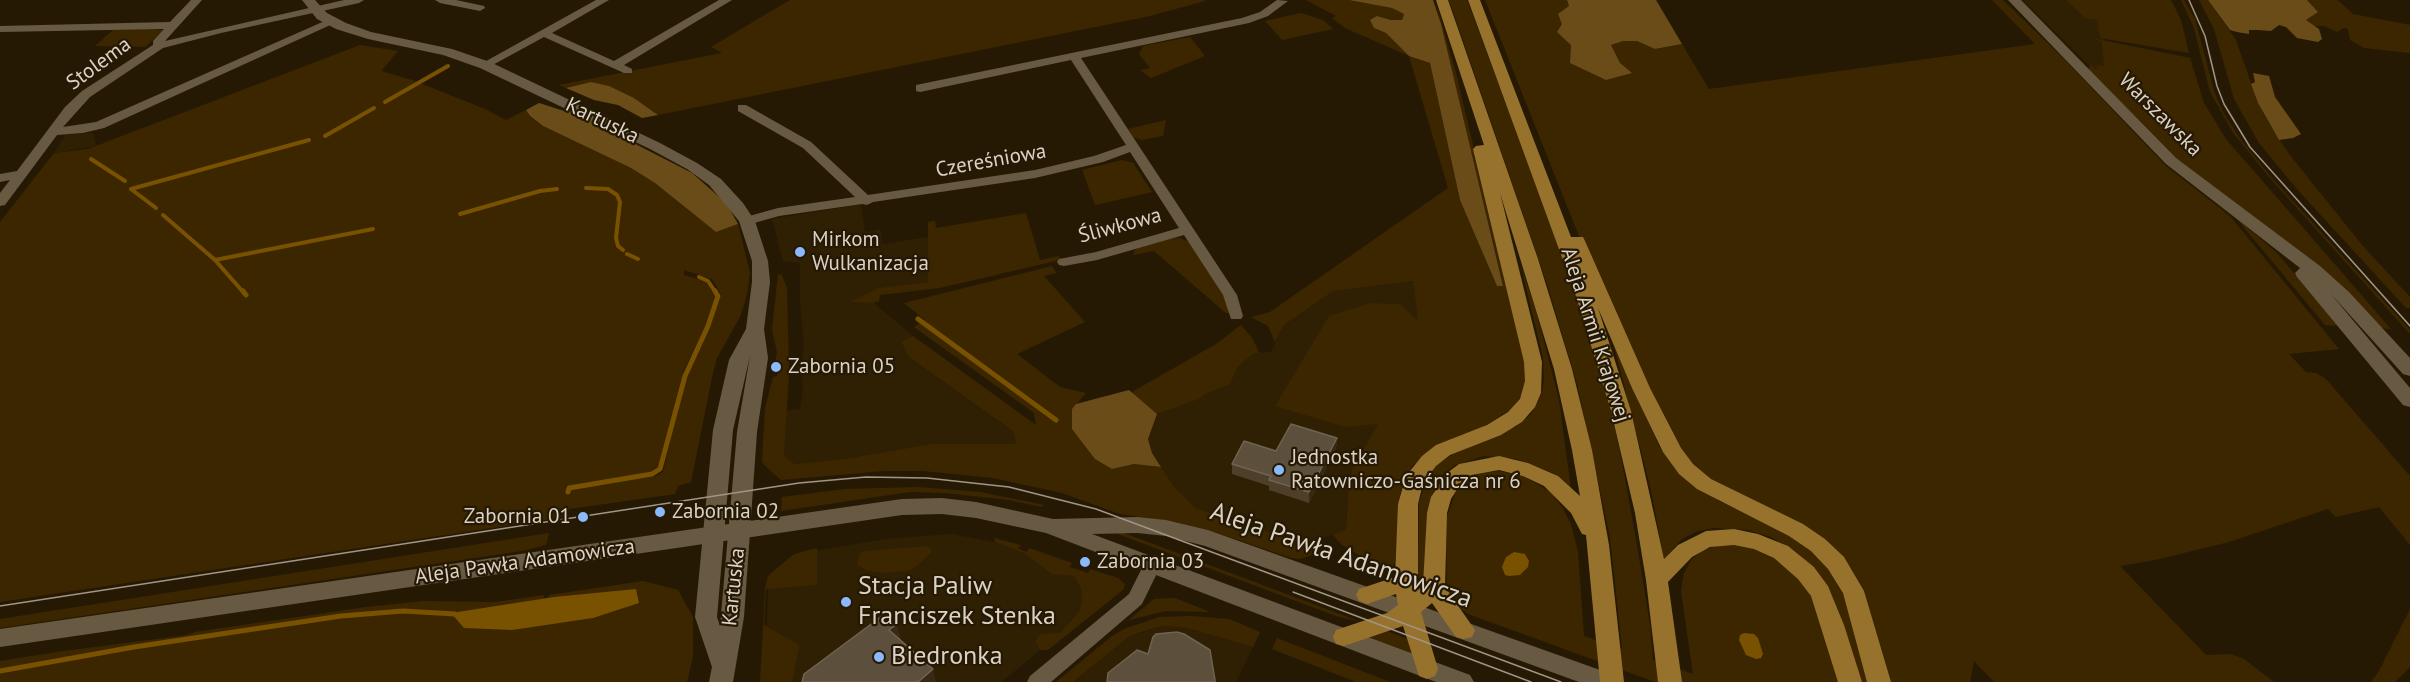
<!DOCTYPE html>
<html>
<head>
<meta charset="utf-8">
<style>
	body { margin:0 }
	canvas { display:block; background:#261904 }
</style>
</head>
<body>
<canvas width="2410" height="682"></canvas>
<script>
const c = document.querySelector('canvas').getContext('2d');
c.lineJoin = 'round';
function fillPath(path, color) { c.fillStyle = color; c.fill(path, 'evenodd'); }
const poly = rows => new Path2D(rows.map(r => 'M' + r).join(''));
function trace(path, color, width, dash) { c.strokeStyle = color; c.lineWidth = width; c.lineCap = dash ? 'butt' : 'round'; c.setLineDash(dash || []); c.stroke(path); }
function write(font, color, halo, rows, align = 'center') {
  c.font = font + ' "PT Sans",sans-serif'; c.lineWidth = 4.5; c.setLineDash([]); c.textBaseline = 'middle'; c.strokeStyle = halo; c.fillStyle = color; for (const [text, x, y, turn = 0] of rows) {
    c.save(); c.translate(x, y); c.rotate((+turn || 0) * Math.PI / 180); c.textAlign = isNaN(turn) ? turn : align; if (halo) c.strokeText(text, 0, 0); c.fillText(text, 0, 0); c.restore();
  }
}
fillPath(poly([
	[2023,0,2092,0,2102,10,2107,81,2104,80],
	[93,133,96,146,54,153,65,135],
	[861,204,865,232,880,229,883,244,928,237,929,282,878,288,853,302,874,303,913,336,901,342,909,357,1013,431,1017,444,931,444,844,459,795,464,784,456,785,411,800,409,803,389,802,375,800,370,804,348,800,301,800,263,783,261,772,219],
	[1413,281,1428,398,1352,470,1349,484,1346,530,1307,544,1195,508,1189,505,1175,488,1152,453,1148,439,1157,414,1199,399,1206,394,1229,384,1238,366,1255,353,1271,352,1284,325,1333,290],
	[951,534,1009,545,1039,556,1075,576,1087,597,1075,622,1001,682,764,682,769,579,797,554,886,539],
	[1164,626,1187,628,1253,647,1236,682,1073,682,1130,636]
]), '#2f1f03');
fillPath(poly([
	[790,0,1205,0,1205,1,1150,16,658,115,634,98,591,82,566,88,559,85,722,53,711,47],
	[1306,0,1349,0,1392,8,1404,14,1402,20,1391,20,1377,16,1374,28,1386,33,1409,56,1430,63,1460,200,1497,286,1503,285,1435,0,1456,73,1525,365,1525,383,1520,399,1515,406,1482,428,1436,445,1412,466,1400,493,1395,562,1389,573,1342,545,1333,535,1346,529,1349,484,1352,470,1378,424,1345,427,1275,406,1329,316,1370,303,1400,304,1418,321,1413,281,1333,291,1284,325,1275,342,1268,326,1251,317,1270,312,1448,188,1409,56,1345,28,1332,18,1336,16],
	[1449,0,1467,0,1567,267,1604,384,1619,447,1636,539,1650,625,1653,660,1693,674,1681,591,1684,573,1691,560,1702,551,1717,546,1739,545,1757,549,1782,561,1810,591,1840,682,1655,682,1468,614,1457,606,1447,592,1446,520,1456,491,1464,481,1478,474,1497,471,1522,475,1550,492,1562,507,1571,524,1578,552,1584,636,1622,649,1610,537,1577,384,1547,284],
	[1485,0,1567,0,1569,6,1562,24,1571,45,1570,63,1581,68,1620,63,1611,45,1623,41,1637,41,1655,49,1682,44,1709,89,2035,44,1992,0,2003,0,2065,60,2166,166,2230,216,2339,349,2289,354,2306,372,2316,373,2326,379,2410,476,2410,545,2379,507,2336,517,2328,509,2229,542,2155,560,2120,566,2206,655,2231,654,2244,659,2274,682,1994,682,1974,661,1970,682,1888,682,1862,588,1840,555,1723,488,1702,473,1685,457,1637,364,1579,236],
	[2066,0,2171,0,2181,20,2189,53,2100,38,2097,20,2085,18],
	[2181,0,2184,0,2195,19,2214,91,2223,112,2241,140,2272,178,2410,330,2410,334,2270,178,2234,134,2210,92,2194,28],
	[2199,0,2208,0,2236,40,2258,103,2269,124,2289,154,2362,245,2410,297,2410,308,2406,308,2296,188,2259,143,2234,99,2214,29],
	[2307,0,2338,0,2353,14,2410,25,2410,53,2364,48,2350,40,2348,29,2344,28,2337,32,2324,26,2314,26,2306,20,2318,12],
	[1301,13,1323,20,1333,29,1282,40,1265,21],
	[144,29,164,30,145,47,95,46,113,30],
	[1190,37,1205,56,1151,78,1140,70,1150,68,1139,54,1143,46],
	[2092,38,2190,58,2204,103,2226,139,2391,329,2379,328,2178,161,2088,69,2091,65,2095,69,2098,69,2095,65,2104,66,2102,42],
	[360,45,398,51,381,71,412,80,485,109,506,120,526,110,530,117,543,126,631,168,655,183,716,232,738,224,750,273,747,294,741,315,717,358,713,373,691,482,678,486,675,494,569,509,568,515,551,519,0,602,0,222,54,153,88,149],
	[684,270,712,279,721,294,711,325,684,384,663,472,656,476,571,489,566,492,566,486,652,472,658,468,684,370,706,326,716,296,705,281,684,275],
	[1166,120,1163,136,1142,140,1133,137,1128,129],
	[1122,160,1133,163,1152,192,1095,205,1082,170],
	[1026,213,1040,260,1059,256,1060,260,940,288,880,295,879,301,874,303,851,302,878,288,928,282,928,222,935,221,936,228],
	[2237,219,2277,253,2339,326,2325,325],
	[1179,238,1190,242,1230,307,1231,313,1226,313,1154,251,1134,255,1134,251,1139,247,1167,239],
	[1520,263,1536,311,1559,400,1571,489,1551,472,1517,459,1484,456,1455,465,1441,476,1432,495,1425,575,1418,579,1419,503,1428,475,1438,464,1453,454,1517,426,1530,415,1541,396,1544,381,1543,357],
	[1052,266,1056,273,1044,276,1085,322,1017,354,1060,387,1086,393,1072,409,1112,469,1134,464,1161,467,1175,488,1195,508,1307,544,1312,543,1317,550,1312,555,1300,559,1291,558,1212,531,1175,522,1120,514,1062,493,993,478,923,471,884,471,781,480,764,465,762,461,765,408,773,377,777,376,779,363,775,363,777,352,772,330,778,274,782,275,787,288,789,373,784,456,795,464,844,459,931,444,1016,444,1013,431,909,357,901,342,913,336,1036,425,1034,413,914,327,925,320,904,303],
	[1241,325,1253,339,1259,353,1255,353,1238,366,1230,384,1206,394,1199,399,1157,414,1140,402,1132,392,1216,344],
	[1614,346,1660,448,1679,473,1719,501,1792,535,1821,559,1842,589,1870,682,1859,682,1839,612,1827,584,1815,568,1790,548,1771,537,1748,530,1714,528,1698,531,1682,539,1664,559,1651,490],
	[918,487,980,492,1044,505,1042,507,1009,500,945,493,910,492,781,511,782,497,845,489],
	[1116,530,1361,622,1336,616,1115,533],
	[549,533,546,545,522,551,0,628,0,619],
	[994,538,1021,545,1018,549,1027,552,1029,548,1072,563,1070,567,1088,573,1090,569,1118,578,1125,584,1123,590,1048,650,1041,650,1035,642,1040,634,1060,633,1079,612,1082,603,1081,588,1074,576,1052,574,1026,554,995,542],
	[927,546,931,548,931,553,917,566,907,571,886,573,868,571,857,565,860,553,866,551],
	[817,548,817,585,766,589,764,625,798,644,799,648,792,682,760,682,765,589,768,576,794,554],
	[643,581,678,590,693,617,693,657,687,682,0,682,0,661,64,651,187,635,195,632,366,607,424,601,496,602,544,595,544,599,548,598,549,595],
	[1175,598,1210,612,1166,611,1129,620,1154,599],
	[2410,609,2410,667,2395,682,2371,682,2379,671],
	[1191,616,1229,619,1260,632,1253,647,1187,628,1164,626,1151,629,1130,636,1073,682,1056,682,1112,636,1124,629,1159,617],
	[1387,631,1410,640,1417,655,1366,636],
	[1277,638,1390,682,1356,682,1272,649]
]), '#3b2600');
fillPath(poly([
	[1349,0,1433,0,1441,24,1503,286,1497,286,1460,200,1430,63,1409,56,1386,33,1374,28,1370,20,1377,16,1391,20,1402,20,1404,14,1392,8],
	[1567,0,1656,0,1682,44,1655,49,1637,41,1623,41,1611,45,1620,63,1632,73,1606,80,1570,63,1571,45,1557,32,1562,24,1558,14,1569,6],
	[2208,0,2307,0,2318,12,2306,20,2319,29,2322,39,2318,42,2297,38,2286,27,2279,25,2271,31,2258,30,2249,30,2249,34,2237,32,2230,30],
	[2253,73,2269,76,2275,97,2301,134,2293,138,2279,140,2258,103,2251,84,2255,82],
	[591,82,609,86,634,98,658,115,642,118,618,105,594,100,566,88],
	[539,103,564,111,567,109,692,173,726,203,738,224,716,232,655,183,631,168,543,126,530,116,526,110],
	[1129,390,1157,414,1148,439,1152,453,1161,467,1134,464,1112,469,1095,459,1072,429,1072,409,1076,404]
]), '#6a4c18');
fillPath(poly([
	[1514,552,1525,554,1529,561,1528,567,1520,575,1509,576,1505,575,1502,567,1506,557],
	[636,589,639,603,593,618,512,630,464,628,451,613,554,597],
	[1744,633,1754,634,1758,638,1763,654,1761,658,1756,659,1746,655,1739,640,1740,635]
]), '#785200');
trace(poly([
	[385,102,448,66],
	[325,136,374,108],
	[91,159,125,181],
	[586,188,608,189,617,195,620,202,616,238,618,246,623,250],
	[131,189,309,140],
	[131,189,156,208],
	[460,214,540,191,557,189],
	[163,215,215,260,244,293],
	[627,254,638,259],
	[215,260,373,229],
	[699,277,708,281,716,293]
]), '#785200', 4);
trace(poly([
	[243,291,246,295],
	[918,319,1056,420],
	[568,492,569,488,652,474,660,469,685,376,708,326,718,296,715,291],
	[0,671,134,647,341,616,403,611,455,614]
]), '#785200', 5);
fillPath(poly([
	[191,0,202,0,165,41,344,0,364,0,359,3,221,33,163,48,90,97,63,127,96,122,327,20,335,20,337,22,104,128,83,133,57,135,5,205,0,206,0,193,10,180,0,182,0,174,17,171,65,107,82,91,153,45,153,41,164,29,0,32,0,26,170,22,191,0],
	[435,0,456,0,484,6,485,8,480,11,440,3,435,0],
	[596,0,609,0,552,33,614,61,719,0,732,0,624,65,632,69,632,73,624,73,544,37,489,67,485,68,479,65,596,0],
	[1277,0,1288,1,1268,16,1249,23,1081,58,1237,295,1243,316,1241,319,1231,319,1223,295,1184,235,1097,260,1064,266,1059,265,1057,262,1059,259,1096,252,1179,228,1130,152,1103,162,1035,178,873,202,867,205,862,204,779,216,747,225,740,221,742,218,778,208,855,197,803,148,738,111,738,105,746,105,811,142,868,195,1035,170,1094,156,1126,145,1071,60,920,92,916,91,916,85,1242,18,1260,12,1277,0],
	[1152,558,1158,560,1161,565,1142,604,1051,682,1027,682,1030,676,1129,594,1146,560,1152,558]
]), '#685943');
fillPath(poly([
	[302,0,315,0,327,13,346,23,371,32,452,49,490,62,660,143,697,163,721,179,743,203,755,221,768,261,770,282,764,329,768,358,757,432,744,617,733,682,709,682,712,667,695,617,713,430,729,360,746,329,752,282,752,261,739,221,709,185,687,169,650,149,480,68,443,55,368,39,336,29,317,19,302,0],
	[750,356,737,432,720,626,717,617,733,430,750,356],
	[2008,0,2021,0,2176,158,2320,266,2349,292,2410,358,2410,376,2403,374,2330,293,2410,388,2410,407,2403,405,2297,277,2295,273,2300,268,2166,164,2008,0]
]), '#685943');
fillPath(poly([
	[942,498,976,502,1053,519,1138,517,1166,520,1208,530,1614,675,1618,682,1579,682,1205,546,1166,536,1138,533,1092,534,1470,675,1474,682,1436,682,1046,533,976,518,942,514,902,515,0,647,0,629,902,499,942,498]
]), '#685943');
fillPath(poly([
	[1436,0,1448,0,1538,259,1572,369,1592,450,1609,545,1624,682,1600,682,1586,535,1582,534,1571,513,1544,486,1523,476,1499,470,1472,475,1461,483,1451,499,1447,513,1445,587,1475,630,1472,637,1464,639,1456,637,1432,603,1421,612,1438,669,1435,676,1427,679,1419,676,1403,626,1344,646,1336,644,1333,637,1336,630,1387,613,1398,605,1396,594,1367,604,1359,601,1356,595,1359,589,1395,577,1398,504,1406,476,1422,456,1436,445,1487,425,1508,412,1520,399,1525,381,1524,362,1473,149,1476,146,1484,145,1436,0],
	[1500,193,1554,369,1572,450,1580,496,1558,476,1528,463,1499,456,1459,464,1447,473,1431,497,1427,513,1423,585,1418,590,1418,504,1423,483,1436,466,1450,455,1501,435,1522,422,1535,407,1541,393,1542,362,1500,193],
	[1468,0,1480,0,1571,237,1583,237,1585,241,1650,388,1681,448,1693,464,1711,479,1803,524,1825,539,1844,557,1864,591,1891,682,1867,682,1843,593,1828,569,1811,551,1789,536,1697,489,1679,474,1663,452,1632,388,1598,308,1631,411,1664,559,1678,545,1706,531,1734,529,1758,534,1788,546,1814,567,1828,586,1844,625,1862,682,1838,682,1811,596,1798,579,1774,558,1754,549,1734,545,1710,547,1692,557,1668,582,1682,682,1658,682,1646,580,1635,513,1611,411,1575,293,1468,0]
]), '#97722d');
trace(poly([
	[2189,0,2205,36,2217,86,2224,104,2250,147,2410,326],
	[1293,592,1531,682],
	[0,606,799,483,866,477,927,478,1009,487,1096,509,1561,682]
]), '#a09586', 1.5);
fillPath(poly([
	[1337,438,1336,448,1309,503,1269,490,1269,486,1232,474,1232,464,1276,451]
]), '#4d3f2a');
fillPath(poly([
	[1337,438,1336,448,1309,503,1309,492],
	[897,624,901,639,893,645,889,630],
	[933,669,936,682,918,682]
]), '#372914');
const building = poly([
	[1291,424,1337,438,1309,492,1269,480,1271,476,1232,464,1244,441,1276,451,1291,424],
	[886,613,897,624,889,630,933,669,918,682,802,682,804,674,886,613],
	[1177,632,1184,634,1210,650,1215,680,1215,682,1107,682,1108,673,1137,650,1148,654,1153,637,1156,634,1177,632]
]);
fillPath(building, '#5c4f3b');
trace(building, '#706350', 1.5);
for (const [x, y, r, color] of [
	[800,252,6,"#8bb9fc"],
	[776,367,6,"#8bb9fc"],
	[1279,470,6,"#8bb9fc"],
	[660,512,6,"#8bb9fc"],
	[583,517,6,"#8bb9fc"],
	[1085,562,6,"#8bb9fc"],
	[846,602,6,"#8bb9fc"],
	[879,657,6,"#8bb9fc"]
]) { const dot = new Path2D(); dot.arc(x, y, r, 0, 2 * Math.PI); c.fillStyle = color; c.fill(dot); trace(dot, '#261904', 2); }
write('21px', '#dbd2c6', '#261904', [
	["Stolema",99,64,-36],
	["Warszawska",2160,115,45],
	["Kartuska",602,121,26],
	["Czereśniowa",991,161,-10],
	["Śliwkowa",1120,226,-15],
	["Aleja Armii Krajowej",1595,335,72],
	["Aleja Pawła Adamowicza",525,562,-8],
	["Kartuska",734,587,-84]
]);
write('21px', '#dbd2c6', '#261904', [
	["Mirkom",812,240],
	["Wulkanizacja",812,264],
	["Zabornia 05",788,367],
	["Jednostka",1291,458],
	["Ratowniczo-Gaśnicza nr 6",1291,482],
	["Zabornia 02",672,512],
	["Zabornia 01",571,517,"right"],
	["Zabornia 03",1097,562]
], 'left');
write('26px', '#dbd2c6', '#261904', [
	["Aleja Pawła Adamowicza",1341,556,19]
]);
write('26px', '#dbd2c6', '#261904', [
	["Stacja Paliw",858,587],
	["Franciszek Stenka",858,617],
	["Biedronka",891,657]
], 'left');
</script>
</body>
</html>
